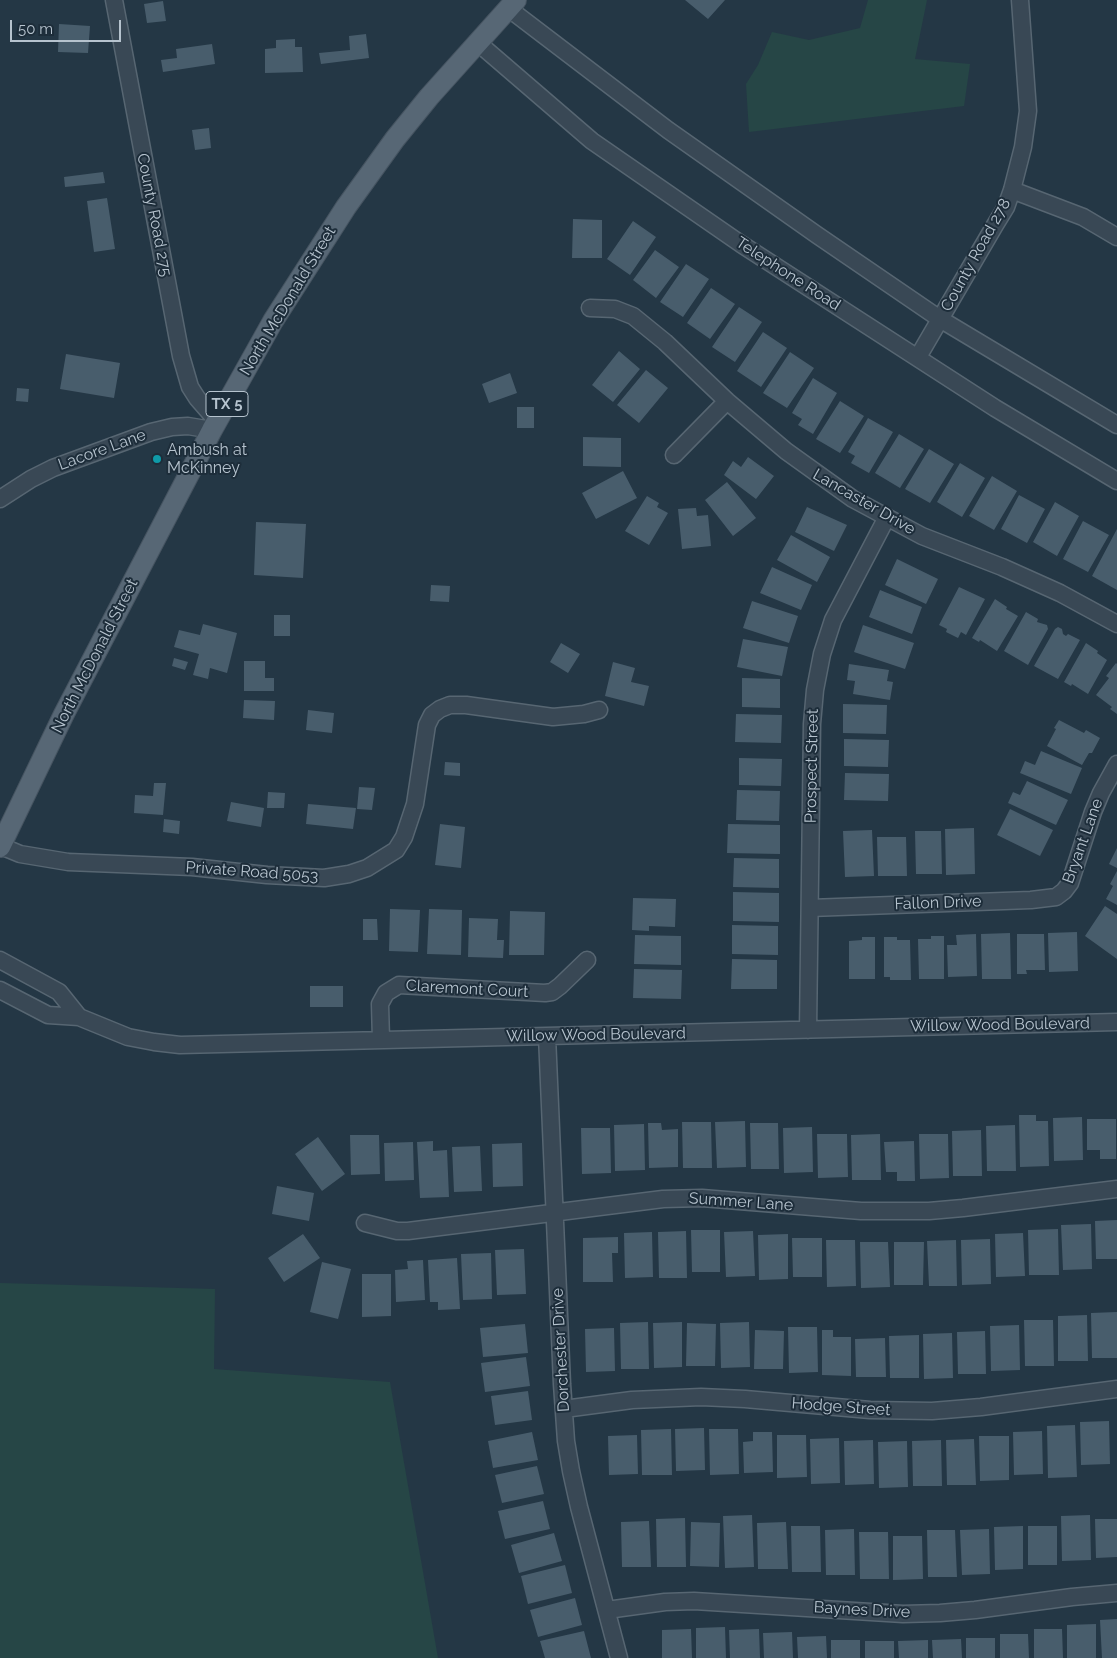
<!DOCTYPE html>
<html>
<head>
<meta charset="utf-8">
<style>
	body { margin:0 }
	#map { position:relative; width:1117px; height:1658px; overflow:hidden; background:#243745; font-family:Raleway,sans-serif }
	canvas { display:block }
	.scale { position:absolute; left:10px; top:20px; width:111px; height:22px; box-sizing:border-box; border:2px solid #b6c3ce; border-top:0; padding-left:6px; font-size:15px; line-height:18px; white-space:nowrap; color:#b6c3ce; -webkit-text-stroke:4px #1d2d3a; paint-order:stroke }
</style>
</head>
<body>
<div id="map">
<canvas width="1117" height="1658"></canvas>
<div class="scale">50 m</div>
</div>
<script>
const c = document.querySelector('canvas').getContext('2d');
c.lineJoin = 'round';
function fillPath(path, color) { c.fillStyle = color; c.fill(path, 'evenodd'); }
const poly = rows => new Path2D(rows.map(r => 'M' + r).join(''));
function trace(path, color, width, dash) { c.strokeStyle = color; c.lineWidth = width; c.lineCap = dash ? 'butt' : 'round'; c.setLineDash(dash || []); c.stroke(path); }
function write(font, color, halo, rows, align = 'center') {
  c.font = font + ' Raleway,sans-serif'; c.lineWidth = 4; c.setLineDash([]); c.textBaseline = 'middle'; c.strokeStyle = halo; c.fillStyle = color; for (const [text, x, y, turn = 0] of rows) {
    c.save(); c.translate(x, y); c.rotate((+turn || 0) * Math.PI / 180); c.textAlign = isNaN(turn) ? turn : align; if (halo) c.strokeText(text, 0, 0); c.fillText(text, 0, 0); c.restore();
  }
}
fillPath(poly([
	[868,0,927,0,915,59,970,64,964,106,749,132,746,84,758,65,772,32,809,40,860,28],
	[0,1283,215,1289,214,1369,390,1382,438,1658,0,1658]
]), '#264646');
fillPath(poly([
	[685,0,725,0,708,19],
	[163,1,166,21,147,23,144,4],
	[59,24,90,26,88,53,58,52],
	[366,34,369,58,321,64,319,53,350,50,349,36],
	[295,39,295,47,302,47,303,72,265,73,265,49,276,48,276,40],
	[212,44,215,64,163,72,161,60,177,58,176,49],
	[209,128,211,148,195,150,192,130],
	[103,172,105,183,65,187,64,177],
	[107,198,115,249,94,252,87,201],
	[573,219,602,220,602,258,572,258],
	[633,221,656,237,630,275,607,259],
	[655,250,679,267,656,298,633,280],
	[686,264,709,279,683,317,660,302],
	[711,288,735,304,710,339,687,323],
	[739,307,762,322,735,362,712,347],
	[763,332,787,348,761,387,737,371],
	[619,351,640,369,613,402,592,385],
	[790,352,814,368,787,408,763,393],
	[66,354,120,363,114,398,60,389],
	[646,370,668,388,639,423,617,405],
	[510,373,517,393,489,403,482,384],
	[813,378,837,393,813,434,798,425,802,419,792,413],
	[17,388,29,389,28,402,16,401],
	[840,401,864,416,840,453,816,439],
	[517,407,534,407,534,428,517,428],
	[868,418,893,432,869,473,851,463,855,456,848,452],
	[899,434,924,449,900,488,875,473],
	[583,437,621,438,621,467,583,466],
	[929,449,954,464,930,503,905,489],
	[748,457,774,476,756,499,724,475,733,461,741,467],
	[960,463,985,478,962,517,937,502],
	[623,471,637,498,596,519,582,493],
	[992,476,1017,491,994,530,969,516],
	[727,482,756,518,733,536,705,500],
	[1019,495,1045,509,1027,543,1001,529],
	[647,496,659,503,657,507,668,513,649,545,625,531],
	[1055,502,1079,516,1057,556,1033,542],
	[807,507,847,525,834,551,795,532],
	[696,508,697,516,708,515,711,546,682,549,678,509],
	[1083,521,1109,535,1088,572,1063,559],
	[256,522,306,524,303,578,254,575],
	[1117,529,1117,590,1092,576],
	[791,535,830,557,817,582,777,560],
	[897,559,938,579,926,604,885,585],
	[772,567,812,585,801,610,760,593],
	[431,585,450,586,449,602,430,601],
	[959,587,985,599,966,635,961,632,958,638,946,632,947,629,939,625],
	[880,590,922,607,912,634,869,617],
	[995,599,1007,607,1006,609,1018,616,997,651,980,640,979,642,972,638],
	[752,601,798,616,789,643,743,628],
	[1026,612,1038,619,1037,622,1047,625,1048,629,1028,665,1004,651],
	[274,615,290,615,290,636,274,636],
	[203,624,237,633,227,673,210,668,208,679,193,675,199,654,174,647,179,630,200,635],
	[863,625,914,643,905,669,854,652],
	[1058,627,1062,629,1063,634,1066,636,1068,634,1080,640,1058,679,1034,666,1055,629],
	[743,639,788,647,782,676,737,667],
	[561,643,580,654,568,673,550,662],
	[1086,643,1098,651,1097,653,1107,660,1088,694,1072,684,1071,686,1064,682],
	[174,658,188,662,185,670,172,666],
	[244,661,265,661,265,678,274,678,274,691,244,691],
	[613,662,635,668,631,682,649,686,644,706,605,696],
	[1116,663,1117,664,1117,714,1110,709,1112,707,1096,695,1109,678,1106,676],
	[849,664,889,670,887,681,893,682,890,700,853,694,855,681,847,680],
	[742,678,780,679,780,708,742,707],
	[244,700,275,701,274,720,243,718],
	[843,704,887,705,886,734,843,733],
	[308,710,334,713,332,733,306,730],
	[736,714,782,715,781,743,735,742],
	[1059,720,1084,733,1086,730,1100,738,1092,753,1089,753,1082,765,1047,746,1056,729,1054,728],
	[844,739,889,740,888,767,844,766],
	[1041,751,1082,768,1071,794,1020,773,1025,761,1035,765],
	[739,758,782,759,781,786,739,785],
	[445,762,460,763,460,776,444,775],
	[845,773,889,774,888,801,844,800],
	[1027,781,1068,800,1056,825,1008,803,1013,792,1020,795],
	[154,783,166,783,163,815,134,813,135,795,153,796],
	[359,787,375,788,372,810,357,809],
	[737,790,780,791,779,821,736,820],
	[268,792,285,793,284,808,267,808],
	[231,802,264,808,261,827,227,821],
	[308,804,356,808,353,829,306,824],
	[1010,809,1053,830,1040,856,997,835],
	[164,819,180,821,179,834,163,832],
	[440,824,465,827,461,868,435,865],
	[728,824,780,825,780,854,727,853],
	[974,828,975,874,946,875,945,829],
	[872,830,874,876,845,877,843,831],
	[915,831,941,831,942,874,916,874],
	[877,837,906,837,907,876,878,876],
	[1117,848,1117,868,1109,864],
	[734,858,779,859,779,888,733,887],
	[1117,871,1117,905,1106,899,1113,886,1110,884],
	[733,892,779,893,779,922,733,921],
	[633,898,676,899,675,927,649,926,649,931,632,930],
	[1105,906,1117,914,1117,959,1085,936],
	[390,909,420,910,418,952,389,951],
	[429,909,462,910,461,955,427,954],
	[510,911,545,912,544,955,509,955],
	[469,918,498,919,497,940,504,940,503,958,468,957],
	[363,919,377,919,378,940,363,940],
	[732,925,778,926,778,955,732,954],
	[1077,932,1078,971,1049,972,1048,933],
	[1010,933,1011,979,982,979,981,934],
	[976,934,977,976,948,977,947,945,957,945,956,935],
	[1017,934,1044,934,1045,970,1026,970,1027,974,1017,974],
	[635,935,681,936,681,965,634,964],
	[931,936,944,936,944,979,919,979,918,939,931,939],
	[862,937,875,937,875,979,849,979,849,941,862,940],
	[884,937,897,937,897,940,910,940,911,980,890,980,890,977,884,977],
	[732,959,777,960,777,989,731,989],
	[634,969,682,970,681,999,633,998],
	[310,986,343,986,343,1007,310,1007],
	[1019,1115,1036,1115,1036,1121,1048,1121,1049,1166,1020,1167],
	[1082,1117,1083,1160,1054,1161,1053,1118],
	[1087,1119,1116,1119,1116,1159,1100,1159,1100,1150,1087,1150],
	[745,1121,746,1167,717,1168,715,1122],
	[682,1122,711,1122,712,1168,683,1168],
	[648,1123,661,1123,662,1130,678,1129,678,1167,649,1168],
	[750,1123,778,1123,779,1169,751,1169],
	[644,1124,645,1170,615,1171,614,1125],
	[1015,1125,1016,1171,987,1171,986,1126],
	[812,1127,813,1172,784,1173,783,1128],
	[581,1128,610,1128,611,1173,582,1174],
	[981,1130,982,1176,953,1176,952,1131],
	[817,1134,847,1134,848,1177,818,1178],
	[880,1134,881,1180,852,1180,851,1135],
	[919,1134,948,1134,949,1178,920,1179],
	[350,1135,379,1135,380,1174,351,1175],
	[318,1137,345,1174,322,1191,295,1154],
	[433,1141,433,1151,447,1150,449,1197,420,1198,417,1142],
	[914,1141,915,1181,897,1181,897,1172,886,1172,884,1142],
	[413,1142,414,1180,385,1181,384,1143],
	[522,1143,523,1186,493,1187,492,1144],
	[480,1146,482,1191,454,1192,452,1147],
	[277,1186,314,1193,309,1221,272,1214],
	[1117,1220,1117,1259,1096,1259,1095,1221],
	[1091,1224,1092,1269,1063,1270,1061,1225],
	[1058,1229,1059,1275,1029,1275,1028,1230],
	[691,1230,720,1230,720,1272,692,1272],
	[686,1231,687,1278,659,1278,658,1232],
	[753,1231,755,1276,726,1277,724,1232],
	[652,1232,653,1277,625,1278,624,1233],
	[1023,1233,1025,1276,996,1277,995,1234],
	[303,1234,320,1258,284,1282,268,1258],
	[788,1234,788,1279,759,1280,758,1235],
	[618,1237,618,1253,612,1253,613,1282,583,1282,583,1238],
	[792,1238,822,1238,822,1277,793,1277],
	[990,1239,991,1284,962,1285,961,1240],
	[826,1240,855,1240,856,1286,827,1287],
	[956,1240,957,1286,929,1286,927,1241],
	[860,1242,888,1242,890,1287,861,1288],
	[894,1242,924,1242,923,1285,894,1285],
	[524,1249,526,1294,497,1295,495,1250],
	[491,1253,492,1299,463,1300,461,1254],
	[457,1258,460,1309,438,1310,438,1302,430,1302,428,1260],
	[423,1260,425,1300,396,1302,395,1270,408,1269,407,1261],
	[322,1262,351,1269,338,1319,310,1312],
	[362,1274,391,1274,391,1316,362,1317],
	[1117,1312,1117,1358,1092,1358,1091,1313],
	[1087,1315,1088,1361,1058,1361,1058,1316],
	[1024,1320,1053,1320,1054,1366,1025,1366],
	[648,1322,649,1369,621,1369,620,1323],
	[682,1322,682,1367,654,1368,653,1323],
	[749,1322,750,1367,721,1368,720,1323],
	[687,1323,716,1324,715,1366,686,1366],
	[525,1324,528,1353,483,1357,480,1328],
	[1019,1325,1020,1370,991,1371,990,1326],
	[788,1327,817,1327,818,1372,789,1373],
	[614,1328,615,1371,586,1372,585,1329],
	[755,1330,784,1331,783,1369,754,1369],
	[822,1330,833,1330,833,1337,851,1337,851,1376,822,1375],
	[985,1331,986,1374,958,1374,957,1332],
	[952,1333,953,1378,924,1379,923,1334],
	[919,1335,919,1378,890,1378,889,1336],
	[885,1338,886,1377,856,1377,855,1339],
	[526,1357,530,1386,485,1392,481,1363],
	[528,1391,532,1420,495,1425,491,1396],
	[1109,1421,1110,1464,1081,1465,1080,1422],
	[1075,1425,1077,1477,1048,1478,1047,1426],
	[704,1428,705,1470,676,1471,675,1429],
	[671,1429,672,1475,642,1475,641,1430],
	[709,1429,738,1429,739,1474,710,1475],
	[1042,1431,1043,1474,1014,1475,1013,1432],
	[532,1432,538,1460,493,1468,488,1441],
	[753,1432,772,1432,773,1472,744,1473,743,1442,753,1441],
	[637,1435,638,1474,609,1475,608,1436],
	[777,1435,806,1435,807,1477,777,1478],
	[979,1436,1009,1436,1009,1480,980,1481],
	[839,1438,840,1483,811,1484,810,1439],
	[974,1439,976,1485,947,1485,946,1440],
	[873,1440,874,1484,845,1485,844,1441],
	[941,1440,942,1486,913,1486,912,1441],
	[907,1441,908,1487,879,1488,878,1442],
	[537,1466,544,1494,502,1503,495,1475],
	[543,1501,550,1529,505,1539,498,1511],
	[752,1515,754,1567,725,1568,723,1516],
	[1090,1515,1091,1560,1062,1561,1061,1516],
	[685,1518,686,1567,657,1567,656,1519],
	[1095,1519,1117,1519,1117,1557,1096,1558],
	[649,1521,651,1567,622,1567,621,1522],
	[691,1522,720,1523,719,1567,690,1566],
	[786,1522,788,1569,758,1569,757,1523],
	[791,1526,820,1526,821,1572,792,1572],
	[1023,1526,1023,1569,995,1570,994,1527],
	[1028,1526,1057,1526,1057,1565,1028,1565],
	[854,1529,855,1575,826,1575,825,1530],
	[989,1529,990,1574,962,1575,960,1530],
	[927,1530,955,1530,957,1577,928,1577],
	[859,1532,888,1532,889,1579,860,1579],
	[554,1533,562,1561,519,1573,511,1545],
	[893,1536,922,1536,923,1579,893,1580],
	[565,1565,572,1593,528,1604,521,1576],
	[575,1598,582,1625,538,1637,530,1610],
	[1117,1619,1117,1658,1102,1658,1100,1620],
	[1096,1624,1096,1658,1067,1658,1067,1625],
	[725,1627,726,1658,696,1658,696,1628],
	[691,1629,692,1658,662,1658,662,1630],
	[759,1629,760,1658,730,1658,729,1630],
	[1034,1629,1062,1629,1063,1658,1034,1658],
	[584,1631,591,1658,545,1658,540,1641],
	[792,1632,793,1658,764,1658,763,1633],
	[1000,1634,1028,1634,1029,1658,1000,1658],
	[826,1636,827,1658,798,1658,797,1637],
	[966,1638,995,1638,995,1658,966,1658],
	[961,1639,962,1658,933,1658,932,1640],
	[831,1640,860,1640,860,1658,831,1658],
	[928,1640,928,1658,899,1658,898,1641],
	[865,1641,894,1641,894,1658,865,1658]
]), '#485d6c');
const minor = poly([
	[114,0,181,356,190,387,197,398,217,421],
	[508,8,668,130,817,235,940,319,1117,425],
	[477,42,592,141,741,244,995,408,1117,481],
	[1012,190,1083,217,1117,237],
	[590,308,615,309,633,316,665,342,727,401,786,451,853,499,922,536,1002,567,1060,593,1117,624],
	[918,357,995,225,1006,207,1012,190,1023,147,1028,111,1020,0],
	[674,455,727,401],
	[0,499,31,479,53,468,151,432,172,427,188,426,212,430],
	[1,846,20,854,68,862,192,867,267,875,324,878,349,874,367,868,396,850,404,837,415,804,427,725,432,715,440,709,450,705,466,705,553,717,584,714,599,710],
	[810,908,1031,900,1056,897,1064,891,1070,883,1093,812,1101,793,1117,764],
	[0,960,59,992,79,1017],
	[0,990,48,1015,79,1017,128,1037,154,1042,180,1045,1117,1022],
	[808,1030,812,724,815,690,822,654,833,620,887,517],
	[547,1036,562,1384,566,1441,571,1471,579,1507,619,1658],
	[381,1040,380,1004,386,993,399,985,545,993,552,992,560,986,587,960],
	[365,1223,397,1231,408,1231,663,1199,702,1198,861,1211,929,1211,963,1208,1117,1189],
	[564,1409,632,1400,701,1397,745,1399,870,1410,932,1411,981,1407,1117,1389],
	[607,1610,665,1602,694,1601,903,1614,940,1613,975,1610,1072,1597,1117,1593]
]);
const major = poly([
	[0,847,64,714,212,430,273,321,346,207,395,139,429,97,516,0]
]);
trace(minor, '#576672', 19);
trace(major, '#465461', 22);
trace(minor, '#394855', 16);
trace(major, '#576775', 20);
for (const [x, y, r, color] of [
	[157,459,5,"#0f9aa8"]
]) { const dot = new Path2D(); dot.arc(x, y, r, 0, 2 * Math.PI); c.fillStyle = color; c.fill(dot); trace(dot, '#1d2d3a', 2); }
for (const [x, y, w] of [
	[227,404,42]
]) { const box = new Path2D(); box.roundRect(x - w / 2, y - 12.5, w, 25, 4); c.fillStyle = '#1d2d3a'; c.fill(box); trace(box, '#b6c3ce', 1); }
write('bold 15px', '#b6c3ce', null, [
	["TX 5",227,404]
]);
write('16px', '#b6c3ce', '#1d2d3a', [
	["County Road 275",154,215,79],
	["County Road 278",976,255,-61],
	["Telephone Road",788,274,33],
	["North McDonald Street",288,301,-59],
	["Lacore Lane",102,450,-20],
	["Lancaster Drive",864,502,30],
	["North McDonald Street",95,656,-63],
	["Prospect Street",812,766,-89],
	["Bryant Lane",1083,841,-70],
	["Private Road 5053",252,872,4],
	["Fallon Drive",938,903,-2],
	["Claremont Court",467,989,3],
	["Willow Wood Boulevard",1000,1025,-1],
	["Willow Wood Boulevard",596,1035,-1],
	["Summer Lane",741,1202,4],
	["Dorchester Drive",561,1350,-93],
	["Hodge Street",841,1407,4],
	["Baynes Drive",862,1610,3]
]);
write('16px', '#b6c3ce', '#1d2d3a', [
	["Ambush at",167,450],
	["McKinney",167,468]
], 'left');
</script>
</body>
</html>
